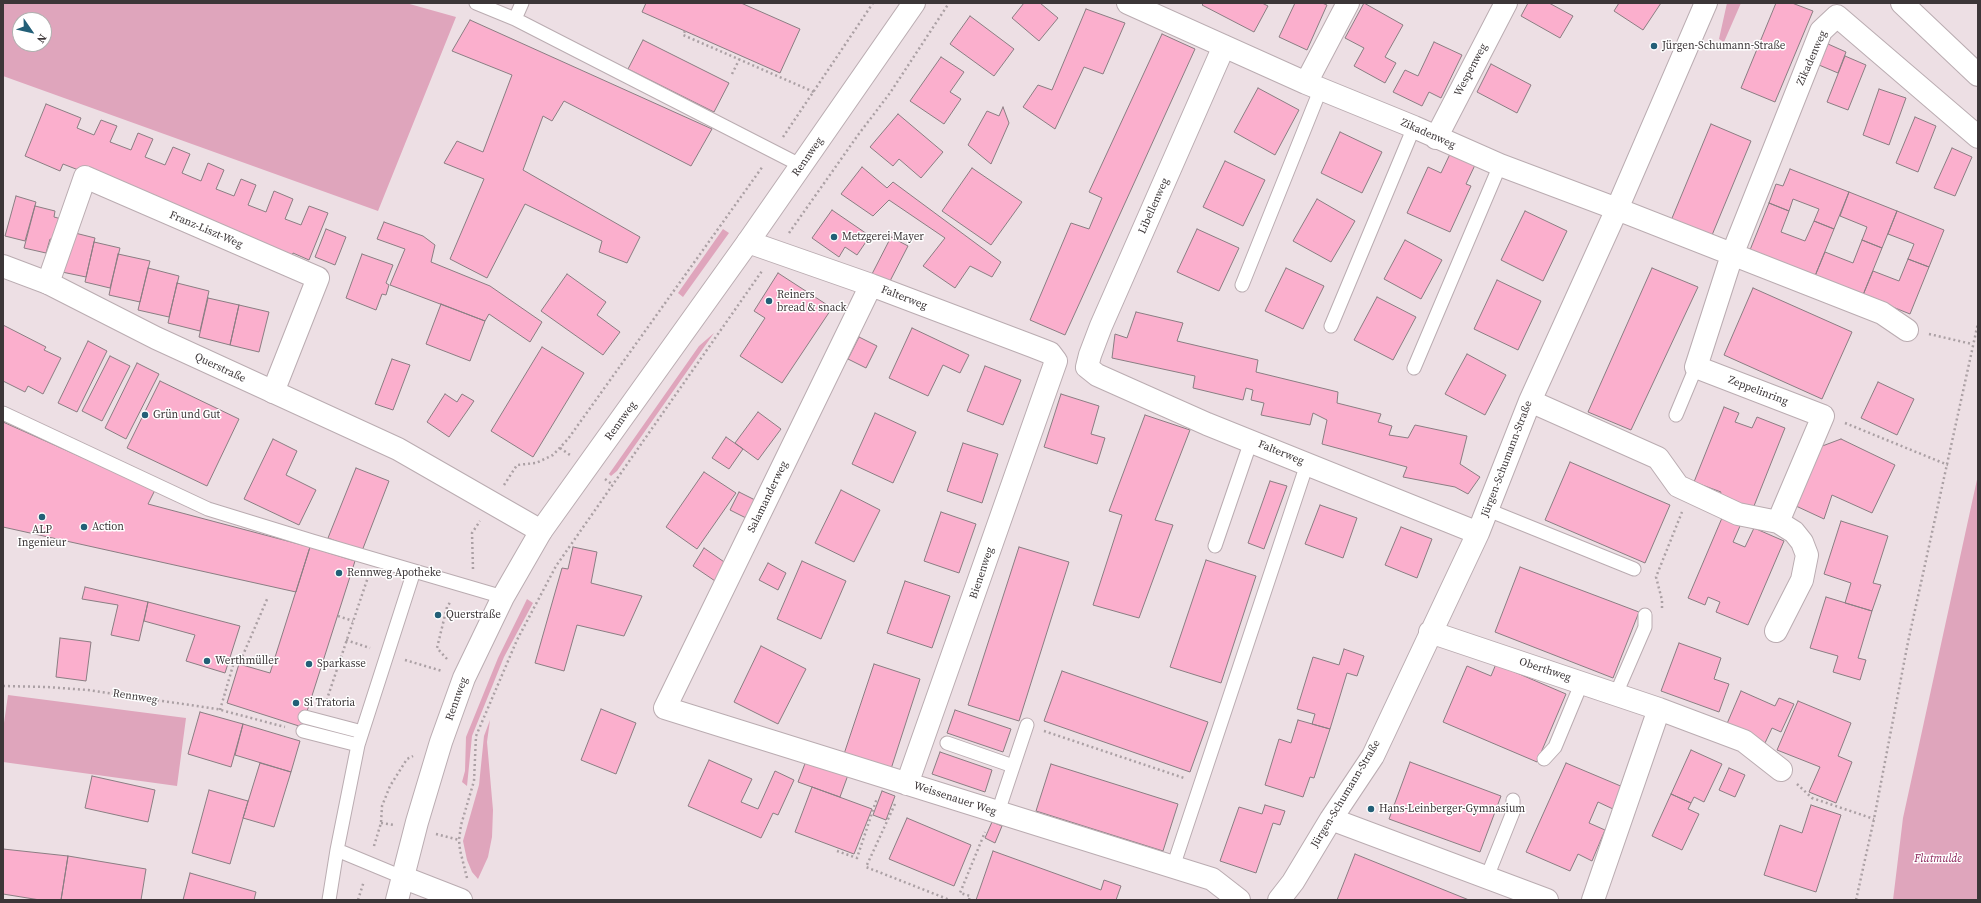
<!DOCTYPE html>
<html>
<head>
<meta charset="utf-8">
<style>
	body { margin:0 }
	#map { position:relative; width:1981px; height:903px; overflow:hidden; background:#eddfe4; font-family:"Source Serif 4",serif }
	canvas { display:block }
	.frame { position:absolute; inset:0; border:4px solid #3c3638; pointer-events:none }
	.north { position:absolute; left:12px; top:12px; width:40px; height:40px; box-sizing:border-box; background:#fff; border:1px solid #b1afaf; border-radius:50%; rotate:124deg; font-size:11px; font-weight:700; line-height:16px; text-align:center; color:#3c3638 }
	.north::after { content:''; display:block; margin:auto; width:14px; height:18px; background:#235f77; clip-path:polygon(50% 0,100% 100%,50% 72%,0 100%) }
</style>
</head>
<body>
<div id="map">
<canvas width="1981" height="903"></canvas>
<div class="frame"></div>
<div class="north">N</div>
</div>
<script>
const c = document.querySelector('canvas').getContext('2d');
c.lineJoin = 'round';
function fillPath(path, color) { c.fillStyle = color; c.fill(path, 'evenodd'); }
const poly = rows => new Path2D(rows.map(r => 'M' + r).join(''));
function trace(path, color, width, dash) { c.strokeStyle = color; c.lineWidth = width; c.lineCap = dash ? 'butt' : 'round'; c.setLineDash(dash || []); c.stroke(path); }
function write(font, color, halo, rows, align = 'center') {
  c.font = font + ' "Source Serif 4",serif'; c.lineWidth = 3; c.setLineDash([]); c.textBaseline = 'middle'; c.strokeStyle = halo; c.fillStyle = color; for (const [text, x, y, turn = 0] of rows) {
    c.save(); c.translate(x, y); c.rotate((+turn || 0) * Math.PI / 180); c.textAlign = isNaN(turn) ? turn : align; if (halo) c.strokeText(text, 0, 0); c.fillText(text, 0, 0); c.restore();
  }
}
fillPath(poly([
	[3,3,406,3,456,17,378,211,3,76],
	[20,20,44,20,44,44,20,44],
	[1727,3,1741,3,1724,42,1719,39],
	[723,229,729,233,683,297,678,293],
	[714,333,617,471,611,476,609,474,699,346],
	[1978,475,1978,900,1893,900,1903,818],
	[527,599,533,603,504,657,472,736,467,786,462,782,465,771,466,737,498,658],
	[8,695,186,718,177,786,3,762,3,730],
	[490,720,487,742,493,810,492,837,488,857,478,879,472,872,467,860,463,841,479,785,484,736]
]), '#dfa5bc');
const building = poly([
	[646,3,741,3,800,29,780,73,642,12,646,3],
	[1024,3,1040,3,1058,18,1039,41,1012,18,1024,3],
	[1204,3,1262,3,1268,6,1254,32,1202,5,1204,3],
	[1295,3,1322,3,1327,5,1307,50,1279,37,1295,3],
	[1364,3,1403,25,1385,57,1396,63,1385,83,1354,66,1364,48,1345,38,1364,3],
	[1528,3,1549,3,1573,16,1560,38,1521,16,1528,3],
	[1619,3,1661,3,1643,30,1614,11,1619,3],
	[1776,3,1792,3,1813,11,1775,102,1741,88,1776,3],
	[1086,9,1125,23,1103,74,1084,67,1055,129,1023,107,1038,85,1052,90,1086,9],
	[970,16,1014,49,994,76,950,44,970,16],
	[470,20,712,129,691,166,564,101,552,121,543,116,523,170,640,237,627,263,599,252,602,241,525,204,487,278,450,259,484,179,444,163,457,141,483,152,512,75,452,51,470,20],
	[1162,34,1195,49,1065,335,1030,320,1071,223,1089,229,1102,198,1089,192,1162,34],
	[643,40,729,83,714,112,628,69,643,40],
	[1434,42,1462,55,1441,98,1429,92,1422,106,1393,92,1405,70,1418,76,1434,42],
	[1828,44,1846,52,1838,73,1819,65,1828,44],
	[1845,56,1866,65,1848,110,1827,102,1845,56],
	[941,57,964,72,950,92,961,99,944,124,910,101,941,57],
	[1491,64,1531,85,1517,113,1477,92,1491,64],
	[1258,88,1299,110,1275,155,1234,132,1258,88],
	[1879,89,1906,98,1889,145,1863,135,1879,89],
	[46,104,81,118,77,128,94,135,101,120,117,126,110,142,131,150,138,133,153,139,145,157,165,165,173,147,190,154,182,173,201,181,208,163,224,170,216,189,234,196,241,179,256,185,248,205,266,212,274,191,293,199,285,219,301,225,309,206,328,213,309,260,293,253,290,261,252,246,255,239,220,225,63,164,60,171,25,156,46,104],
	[1003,107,1009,123,991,164,968,145,987,111,999,116,1003,107],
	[898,114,943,152,921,178,899,159,893,166,870,147,898,114],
	[1915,117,1936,126,1918,172,1896,163,1915,117],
	[1711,124,1751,141,1710,240,1670,223,1711,124],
	[1340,132,1382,152,1362,193,1321,173,1340,132],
	[1952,148,1972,157,1955,196,1934,188,1952,148],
	[1450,154,1475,165,1466,184,1471,186,1450,232,1407,213,1428,167,1441,173,1450,154],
	[1225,161,1265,180,1243,226,1203,207,1225,161],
	[862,167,887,188,893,182,1001,262,992,277,970,266,955,288,923,266,945,238,889,200,873,216,841,194,862,167],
	[972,168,1022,202,991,245,942,211,972,168],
	[1790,169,1849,192,1834,229,1814,221,1819,209,1793,199,1789,211,1769,203,1776,184,1783,186,1790,169],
	[1849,192,1897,211,1882,248,1862,240,1867,227,1840,216,1849,192],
	[16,196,36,202,25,241,5,236,16,196],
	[1317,199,1355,221,1331,262,1293,241,1317,199],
	[1769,203,1789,211,1781,232,1805,241,1814,221,1834,229,1815,276,1750,250,1769,203],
	[35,206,55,211,54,217,65,220,59,241,50,239,46,253,24,248,35,206],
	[832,210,870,236,857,255,845,247,839,257,812,238,832,210],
	[1525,211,1567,231,1543,281,1501,260,1525,211],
	[1897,211,1944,230,1929,267,1908,259,1914,244,1888,234,1897,211],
	[384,222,423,236,435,245,431,262,490,286,542,322,530,342,489,314,485,321,390,285,405,249,377,239,384,222],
	[326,229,346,237,335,265,315,257,326,229],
	[1197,229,1239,248,1219,291,1177,272,1197,229],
	[71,232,95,238,86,277,62,272,71,232],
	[891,237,908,246,889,283,872,274,891,237],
	[1405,240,1442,260,1421,299,1384,279,1405,240],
	[1862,240,1882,248,1863,295,1815,276,1825,252,1853,263,1862,240],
	[94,242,120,248,110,288,85,282,94,242],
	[118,254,150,261,140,302,109,295,118,254],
	[362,254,393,265,386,283,389,285,386,295,382,294,376,310,346,298,362,254],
	[1908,259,1929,267,1910,314,1863,295,1873,271,1899,281,1908,259],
	[148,268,179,276,169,317,138,310,148,268],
	[1286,268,1324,286,1303,329,1265,311,1286,268],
	[1652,268,1698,287,1631,430,1588,412,1652,268],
	[778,273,832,308,782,383,740,356,765,318,754,311,778,273],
	[567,274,606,302,597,315,620,332,603,355,541,311,567,274],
	[1497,280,1541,301,1518,350,1474,329,1497,280],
	[177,283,209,291,200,331,168,323,177,283],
	[1753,288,1852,332,1822,399,1724,355,1753,288],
	[1377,297,1416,317,1393,360,1354,340,1377,297],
	[208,298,239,305,230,345,199,337,208,298],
	[441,304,485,321,470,361,426,344,441,304],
	[239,305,269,312,259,352,230,345,239,305],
	[1136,312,1183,323,1177,341,1258,360,1256,372,1338,392,1337,403,1381,414,1378,422,1392,426,1389,435,1408,438,1415,425,1467,436,1460,464,1480,477,1468,494,1455,487,1403,477,1407,467,1322,444,1327,420,1313,413,1310,425,1261,415,1264,403,1251,400,1253,390,1246,388,1243,400,1193,388,1195,376,1112,358,1115,334,1127,338,1136,312],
	[3,325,46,347,44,350,61,358,43,394,28,386,25,392,3,381,3,325],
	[912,328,969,355,960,373,943,365,928,396,889,378,912,328],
	[859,337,877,346,866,368,848,359,859,337],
	[88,341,107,351,77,412,58,403,88,341],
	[542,347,584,373,533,457,491,431,542,347],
	[1467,354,1506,375,1485,415,1445,394,1467,354],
	[110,356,130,366,102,421,82,411,110,356],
	[392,359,410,365,393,410,375,404,392,359],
	[137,363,159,374,126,439,105,428,137,363],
	[985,366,1021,380,1003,425,967,411,985,366],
	[160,381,239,419,207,486,127,448,160,381],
	[1878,382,1914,399,1897,435,1861,418,1878,382],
	[445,394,457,402,462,394,474,401,449,437,427,422,445,394],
	[1061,394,1099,406,1091,434,1105,438,1097,464,1044,447,1061,394],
	[1724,407,1739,413,1735,422,1752,428,1757,417,1785,428,1750,516,1717,503,1721,492,1694,482,1724,407],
	[758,412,781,429,758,460,735,443,758,412],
	[875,413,916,432,893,483,852,464,875,413],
	[1145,415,1190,430,1155,520,1173,525,1139,618,1093,605,1122,515,1109,511,1145,415],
	[3,422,155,490,148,504,310,547,296,592,3,527,3,422],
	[726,437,743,449,729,469,712,458,726,437],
	[273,439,297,451,286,475,316,490,299,525,244,499,273,439],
	[1841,439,1895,465,1872,513,1832,495,1824,519,1796,506,1817,448,1841,439],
	[963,443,998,454,982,503,947,491,963,443],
	[1570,462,1670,505,1645,563,1545,520,1570,462],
	[356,468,389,481,362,551,328,538,356,468],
	[704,472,736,493,697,549,666,527,704,472],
	[1270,481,1287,486,1264,549,1248,543,1270,481],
	[841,490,880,510,854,562,815,543,841,490],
	[739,492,759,502,750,520,730,510,739,492],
	[1320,505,1357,518,1343,558,1305,544,1320,505],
	[941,512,976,524,959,573,924,561,941,512],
	[1722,518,1740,526,1733,542,1745,547,1754,528,1784,541,1748,625,1716,612,1720,602,1708,597,1705,605,1688,598,1722,518],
	[1841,521,1888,536,1873,583,1881,585,1872,611,1845,603,1851,583,1824,574,1841,521],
	[1401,527,1432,539,1417,578,1385,565,1401,527],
	[310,547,355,561,302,727,227,703,239,664,270,673,310,547],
	[573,547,597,552,591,583,642,596,624,636,577,625,564,671,535,663,562,568,568,569,573,547],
	[1019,547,1069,562,1019,721,968,705,1019,547],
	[704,548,730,566,718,583,693,566,704,548],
	[1206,560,1256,576,1221,683,1170,667,1206,560],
	[802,561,846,581,821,639,777,619,802,561],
	[768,563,786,573,778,590,759,580,768,563],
	[1520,567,1639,612,1613,678,1495,632,1520,567],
	[905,581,950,596,932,648,887,633,905,581],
	[85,587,148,602,139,641,111,635,118,605,82,599,85,587],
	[1826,597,1872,611,1858,658,1866,660,1860,680,1833,672,1838,656,1810,648,1826,597],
	[148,602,240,626,225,673,186,661,195,635,144,621,148,602],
	[60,638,91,642,86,681,56,677,60,638],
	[1679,643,1721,658,1714,679,1729,684,1719,712,1661,691,1679,643],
	[761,646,806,669,778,724,734,702,761,646],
	[1344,649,1364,656,1357,676,1347,673,1330,729,1312,724,1315,714,1297,709,1313,657,1339,665,1344,649],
	[874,664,920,679,890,772,843,757,874,664],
	[1496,664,1566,694,1537,762,1443,722,1467,666,1491,676,1496,664],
	[1062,671,1208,722,1190,772,1044,721,1062,671],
	[1741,691,1775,706,1779,698,1794,704,1781,732,1772,728,1765,743,1726,726,1741,691],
	[1798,701,1851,723,1838,756,1852,762,1836,803,1809,792,1820,767,1777,750,1798,701],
	[601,709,636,723,616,774,581,760,601,709],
	[955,710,1011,729,1003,752,947,733,955,710],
	[200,712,243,724,231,767,188,754,200,712],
	[1298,720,1330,729,1314,778,1310,777,1303,797,1265,785,1279,739,1291,743,1298,720],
	[243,724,300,741,291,772,235,755,243,724],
	[1691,750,1722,764,1704,802,1694,797,1691,803,1671,794,1691,750],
	[940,752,992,770,985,792,932,774,940,752],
	[709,760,752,779,741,802,758,809,775,771,794,780,778,815,773,813,761,838,688,806,709,760],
	[806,761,848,775,840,797,798,782,806,761],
	[1410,762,1501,796,1480,852,1389,819,1410,762],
	[260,763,291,772,274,827,243,818,260,763],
	[1566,763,1623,787,1613,809,1598,802,1589,823,1605,830,1592,861,1578,854,1570,871,1526,852,1566,763],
	[1051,764,1178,804,1163,851,1036,811,1051,764],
	[1729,768,1745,775,1735,797,1719,790,1729,768],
	[92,776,155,790,148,822,85,808,92,776],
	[812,787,872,809,854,854,795,832,812,787],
	[209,790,248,801,230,864,192,853,209,790],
	[882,791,895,796,886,820,873,815,882,791],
	[1671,794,1691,803,1688,809,1699,814,1682,850,1652,836,1671,794],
	[1265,805,1285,811,1280,825,1273,823,1256,873,1220,861,1239,807,1262,814,1265,805],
	[1811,805,1841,815,1816,892,1764,875,1780,825,1802,833,1811,805],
	[907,818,971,845,954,886,889,859,907,818],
	[992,822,1002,826,995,843,985,838,992,822],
	[3,849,68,856,61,900,40,900,3,894,3,849],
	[993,851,1101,890,1104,880,1121,886,1116,900,976,900,993,851],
	[1355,854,1469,900,1337,900,1355,854],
	[68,856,146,869,141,900,61,900,68,856],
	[190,873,256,892,254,900,183,900,190,873]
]);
fillPath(building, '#fbafcd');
trace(building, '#8a7d82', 1);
const service = poly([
	[476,3,515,19,802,166],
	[515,19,522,3],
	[1242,285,1321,88],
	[1331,326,1414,127],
	[1414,368,1500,165],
	[3,413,208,509,312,541,503,597],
	[1676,415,1696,367],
	[1488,510,1634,569],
	[1215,546,1251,441],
	[1616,694,1645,627,1645,615],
	[305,717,362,732],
	[303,731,358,745],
	[947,743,1013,766],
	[1544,759,1555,747,1582,682],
	[998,812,1027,725],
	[337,850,402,877],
	[1173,867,1307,464],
	[1487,877,1513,812,1513,800],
	[329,900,337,850,358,745,414,571]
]);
const minor = poly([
	[1128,3,1306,83,1414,127,1500,165,1617,209,1882,313,1907,330],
	[1224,46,1101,326,1090,355,1087,367,1097,375,1207,424,1478,533],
	[1306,83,1348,3],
	[1436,138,1506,3],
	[748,242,871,285,1032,346,1050,353,1056,361,907,784],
	[48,283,85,177,318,278,273,392],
	[871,285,665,708,1212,879,1239,900],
	[1530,401,1658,458,1678,486,1738,514,1778,522,1823,416,1696,367,1732,255,1821,31,1837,16,1978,137],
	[1776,631,1802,580,1807,555,1802,542,1794,532,1778,522],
	[1430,632,1659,709,1593,900],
	[1659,709,1744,741,1781,770],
	[1331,819,1547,900],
	[402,877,461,900],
	[1279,900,1293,882,1331,819,1373,756,1478,533,1530,401,1617,209,1706,3]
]);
const tertiary = poly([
	[3,266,48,283,156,338,398,449,541,531]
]);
const secondary = poly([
	[1902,3,1978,75],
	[397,900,417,822,441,742,464,678,503,597,541,531,748,242,914,3]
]);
trace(service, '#baacb1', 15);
trace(minor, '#baacb1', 24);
trace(tertiary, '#baacb1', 24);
trace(secondary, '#baacb1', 24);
trace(poly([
	[685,31,683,35,814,92],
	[732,74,741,56],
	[783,137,873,3],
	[789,233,858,135,890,93,949,3],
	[1929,334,1972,344],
	[1845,423,1948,465],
	[560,448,570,455],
	[605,479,613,485],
	[504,485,517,465,536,463,553,455,568,439,763,166],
	[473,569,472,533,480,521],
	[1662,608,1662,600,1656,577,1682,512],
	[338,616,353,621],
	[346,640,370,648],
	[447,659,437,648,447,607,451,601],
	[405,660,442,671],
	[3,686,47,687,88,690,217,709,285,727],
	[325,705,368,577],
	[220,710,234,662,243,655,268,597],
	[1044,731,1184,778],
	[1797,784,1812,798,1874,819],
	[895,804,866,867,950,900],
	[381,823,394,825],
	[436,834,459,840],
	[374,846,381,823,382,806,390,786,407,759,413,756],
	[837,851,857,858,877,798],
	[467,878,460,850,459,840,461,825,474,781,476,736,517,640,556,566,762,271],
	[358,900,364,881],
	[969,900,970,896,960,893,985,832],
	[1856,900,1874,819,1908,642,1978,323]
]), '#aba0a4', 2.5, [2, 3]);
trace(service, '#fff', 13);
trace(minor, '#fff', 22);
trace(tertiary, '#fff', 22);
trace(secondary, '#fff', 22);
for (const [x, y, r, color] of [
	[1654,46,4,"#235f77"],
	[834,237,4,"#235f77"],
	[769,301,4,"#235f77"],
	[145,415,4,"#235f77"],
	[42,517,4,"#235f77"],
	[84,527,4,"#235f77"],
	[339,573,4,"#235f77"],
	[438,615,4,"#235f77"],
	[207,661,4,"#235f77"],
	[309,664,4,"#235f77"],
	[296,703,4,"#235f77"],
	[1371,809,4,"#235f77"]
]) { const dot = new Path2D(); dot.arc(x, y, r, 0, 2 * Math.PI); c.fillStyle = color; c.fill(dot); trace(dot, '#fff', 1.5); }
write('11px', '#3c3638', '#fff', [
	["Jürgen-Schumann-Straße",1662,46],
	["Metzgerei Mayer",842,237],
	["Reiners",777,295],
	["bread & snack",777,308],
	["Grün und Gut",153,415],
	["Action",92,527],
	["ALP",42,530,"center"],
	["Ingenieur",42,543,"center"],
	["Rennweg Apotheke",347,573],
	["Querstraße",446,615],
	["Werthmüller",215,661],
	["Sparkasse",317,664],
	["Si Tratoria",304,703],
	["Hans-Leinberger-Gymnasium",1379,809]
], 'left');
write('11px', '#3c3638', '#fff', [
	["Zikadenweg",1812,58,-66],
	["Wespenweg",1471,70,-62],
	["Zikadenweg",1428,134,24],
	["Rennweg",808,157,-55],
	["Libellenweg",1154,206,-66],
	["Franz-Liszt-Weg",206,230,23],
	["Falterweg",904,298,21],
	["Querstraße",220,368,25],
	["Zeppelinring",1758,391,21],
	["Rennweg",621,421,-54],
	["Falterweg",1281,453,22],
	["Jürgen-Schumann-Straße",1507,459,-69],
	["Salamanderweg",768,497,-64],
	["Bienenweg",982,573,-71],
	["Oberthweg",1545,670,18],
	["Rennweg",135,697,9],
	["Rennweg",457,699,-70],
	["Jürgen-Schumann-Straße",1346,794,-59],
	["Weissenauer Weg",955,799,18]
]);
write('italic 11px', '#8a2057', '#fff', [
	["Flutmulde",1938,859]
]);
</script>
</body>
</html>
